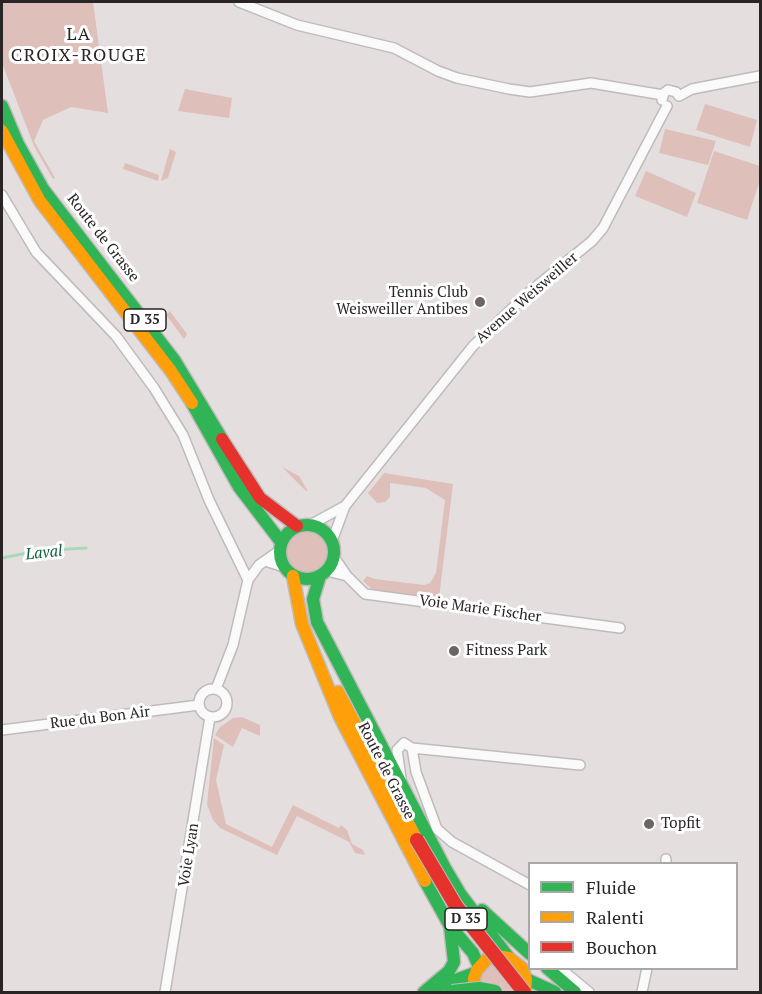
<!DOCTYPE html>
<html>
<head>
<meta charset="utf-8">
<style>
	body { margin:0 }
	#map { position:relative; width:762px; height:994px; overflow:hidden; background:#e4dfde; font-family:"PT Serif",serif }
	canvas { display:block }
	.frame { position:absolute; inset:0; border:3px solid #282524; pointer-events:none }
	.legend { position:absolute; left:528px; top:862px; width:210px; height:108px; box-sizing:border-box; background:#fff; border:2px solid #a9a8a7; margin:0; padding:8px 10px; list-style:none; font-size:18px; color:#282524 }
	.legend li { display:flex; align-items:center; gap:12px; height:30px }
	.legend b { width:30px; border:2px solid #a9a8a7 }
</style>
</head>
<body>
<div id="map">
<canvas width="762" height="994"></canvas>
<div class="frame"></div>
<ul class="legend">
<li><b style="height:8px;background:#30b455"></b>Fluide</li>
<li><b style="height:8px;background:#ff9f0a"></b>Ralenti</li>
<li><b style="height:8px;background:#e5322d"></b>Bouchon</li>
</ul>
</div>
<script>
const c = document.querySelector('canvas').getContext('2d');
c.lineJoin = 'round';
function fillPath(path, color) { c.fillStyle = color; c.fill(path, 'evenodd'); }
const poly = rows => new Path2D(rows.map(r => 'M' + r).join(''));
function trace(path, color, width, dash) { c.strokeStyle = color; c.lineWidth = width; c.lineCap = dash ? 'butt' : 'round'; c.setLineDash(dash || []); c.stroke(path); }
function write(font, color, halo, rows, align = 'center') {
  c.font = font + ' "PT Serif",serif'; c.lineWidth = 6; c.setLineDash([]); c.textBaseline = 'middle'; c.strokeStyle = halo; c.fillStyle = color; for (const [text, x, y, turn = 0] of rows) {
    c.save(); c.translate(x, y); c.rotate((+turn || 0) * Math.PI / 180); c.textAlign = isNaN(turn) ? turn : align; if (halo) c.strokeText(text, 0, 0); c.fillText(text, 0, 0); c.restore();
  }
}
fillPath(poly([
	[2,2,93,2,108,113,71,107,43,120,34,141,55,178,53,179,34,146,2,63],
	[185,89,232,98,229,118,178,111],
	[705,104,757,120,750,147,696,130],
	[665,129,716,141,708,165,659,153],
	[170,149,176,152,168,178,161,181],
	[714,151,760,166,760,180,747,220,697,203],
	[125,163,159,175,158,181,123,169],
	[646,171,696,193,687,217,635,196],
	[170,311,187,334,184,339,166,315],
	[282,467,299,476,308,491,306,491],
	[384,473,453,484,439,598,373,590,363,581,367,576,375,579,424,585,430,583,436,573,445,500,426,488,390,483,390,497,385,502,377,503,368,493],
	'286 552a21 21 0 1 1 42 0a21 21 0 1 1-42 0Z',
	[242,717,260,725,260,736,242,728,233,747,215,735,220,727,233,718],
	[214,738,224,745,216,780,226,824,272,847,293,805,339,828,341,825,347,830,352,844,363,850,365,855,355,853,349,842,297,816,277,855,220,828,213,820,207,804],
	[495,963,518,992,482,992,480,981,483,972]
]), '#debfba');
trace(poly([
	[2,558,37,551,86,548]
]), '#a8d8b9', 3);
const street = poly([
	[239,2,297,25,394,48,438,71,457,78,509,89,530,92,591,83,663,95],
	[679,96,692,89,760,76],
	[662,100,664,93,668,90,676,92,679,96],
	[2,195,36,252,116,336,154,388,183,435,209,500,248,580],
	[310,525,345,506],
	[332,541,345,506,473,346,527,294,592,241,603,228,667,106],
	[334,557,347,576,365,594,620,628],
	[265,561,284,567],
	[327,571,347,576],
	[216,689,233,645,248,580,259,565,279,551],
	'199 703a14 14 0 1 1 28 0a14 14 0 1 1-28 0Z',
	[2,730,199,705],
	[412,748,416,772,437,829,452,842,530,885],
	[401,778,397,750,404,743,412,748,580,765],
	[666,864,666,859],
	[560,968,589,992],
	[165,992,210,717],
	[642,992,647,968]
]);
const fast = poly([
	[2,106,18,144,43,189,175,361,222,439],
	[192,403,239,487,281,542],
	'280 552a27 27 0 1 1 54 0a27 27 0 1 1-54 0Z',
	[320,576,313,599,317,622,445,868,461,895,509,958],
	[425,881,450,926,473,953,479,967],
	[482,910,530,954],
	[547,968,575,992],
	[526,979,555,992],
	[434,988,475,973],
	[424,992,449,971,454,962,450,926]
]);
const slow = poly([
	[2,131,40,201,171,371,192,403],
	[293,576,302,624,340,717,425,881],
	[338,692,417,840],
	[475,992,474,978,477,970,487,959,498,956,509,958,522,968,526,979,525,992]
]);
const jam = poly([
	[222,439,260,498,297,526]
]);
trace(street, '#bfbbbb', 12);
trace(fast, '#bfbbbb', 15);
trace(slow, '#bfbbbb', 15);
trace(jam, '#bfbbbb', 15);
trace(street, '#fbfafa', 9);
trace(fast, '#30b455', 12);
trace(slow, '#ff9f0a', 12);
trace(jam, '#e5322d', 12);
const fastBridge = poly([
	[452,992,479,989,495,992]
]);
const jamBridge = poly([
	[417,840,456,906,524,992]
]);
trace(fastBridge, '#bebcbb', 16, []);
trace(jamBridge, '#bebcbb', 16, []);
trace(fastBridge, '#30b455', 14);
trace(jamBridge, '#e5322d', 14);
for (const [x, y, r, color] of [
	[480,302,6,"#6a6665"],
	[454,651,6,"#6a6665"],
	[649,824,6,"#6a6665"]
]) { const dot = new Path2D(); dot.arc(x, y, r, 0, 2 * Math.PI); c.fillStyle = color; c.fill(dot); trace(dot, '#fff', 2); }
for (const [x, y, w] of [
	[145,320,42],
	[466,919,42]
]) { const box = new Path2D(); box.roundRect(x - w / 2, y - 11, w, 22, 4.5); c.fillStyle = '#fff'; c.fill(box); trace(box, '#282524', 1.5); }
write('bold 14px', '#282524', null, [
	["D 35",145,320],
	["D 35",466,919]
]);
write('15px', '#282524', '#fff', [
	["Route de Grasse",103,238,52],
	["Avenue Weisweiller",527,298,-41],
	["Voie Marie Fischer",480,609,8],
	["Rue du Bon Air",100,718,-7],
	["Route de Grasse",386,771,63],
	["Voie Lyan",189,855,-81]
]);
write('15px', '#282524', '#fff', [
	["Tennis Club",468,293,"right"],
	["Weisweiller Antibes",468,310,"right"],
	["Fitness Park",466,651],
	["Topfit",661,824]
], 'left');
write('italic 16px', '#10643c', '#fff', [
	["Laval",44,553,-6]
]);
c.letterSpacing = '1.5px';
write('18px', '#282524', '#fff', [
	["LA",79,35],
	["CROIX-ROUGE",79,56]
]);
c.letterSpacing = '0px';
</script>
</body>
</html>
